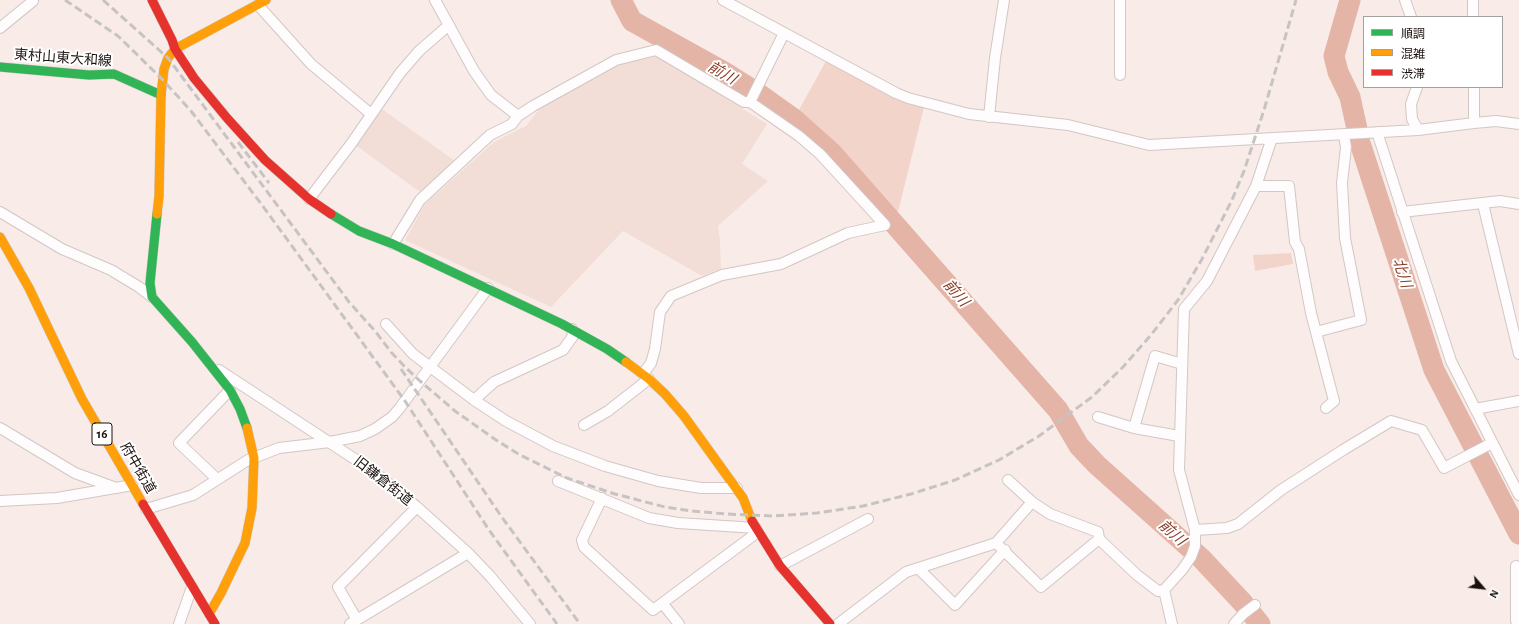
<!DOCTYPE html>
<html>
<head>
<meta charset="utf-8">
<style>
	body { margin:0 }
	#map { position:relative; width:1519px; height:624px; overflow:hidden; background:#f9ece8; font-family:"Alegreya Sans","Noto Sans JP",sans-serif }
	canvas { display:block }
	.legend { position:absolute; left:1363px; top:16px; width:140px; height:72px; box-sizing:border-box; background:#fff; border:1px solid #a3a09f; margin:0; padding:5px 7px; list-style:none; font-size:12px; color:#1a110e }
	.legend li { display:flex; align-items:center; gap:8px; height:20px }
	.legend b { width:20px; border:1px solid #a3a09f }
	.north { position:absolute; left:1463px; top:568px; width:40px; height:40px; -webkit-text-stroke:3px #fff; paint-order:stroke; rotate:118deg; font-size:11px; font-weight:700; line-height:16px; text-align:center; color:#1a110e }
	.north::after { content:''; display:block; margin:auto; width:14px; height:18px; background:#1a110e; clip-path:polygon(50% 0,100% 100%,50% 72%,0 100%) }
</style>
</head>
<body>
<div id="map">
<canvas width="1519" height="624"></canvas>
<ul class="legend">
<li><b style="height:5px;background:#30b455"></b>順調</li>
<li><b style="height:5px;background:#ff9f0a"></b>混雑</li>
<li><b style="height:5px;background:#e5322d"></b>渋滞</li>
</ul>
<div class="north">N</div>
</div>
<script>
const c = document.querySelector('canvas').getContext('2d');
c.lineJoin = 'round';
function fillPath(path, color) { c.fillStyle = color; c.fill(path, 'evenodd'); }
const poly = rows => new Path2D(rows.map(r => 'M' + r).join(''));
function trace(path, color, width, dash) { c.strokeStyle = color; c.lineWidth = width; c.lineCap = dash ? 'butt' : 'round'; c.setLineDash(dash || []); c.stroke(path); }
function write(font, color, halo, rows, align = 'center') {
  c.font = font + ' "Alegreya Sans","Noto Sans JP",sans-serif'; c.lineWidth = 4; c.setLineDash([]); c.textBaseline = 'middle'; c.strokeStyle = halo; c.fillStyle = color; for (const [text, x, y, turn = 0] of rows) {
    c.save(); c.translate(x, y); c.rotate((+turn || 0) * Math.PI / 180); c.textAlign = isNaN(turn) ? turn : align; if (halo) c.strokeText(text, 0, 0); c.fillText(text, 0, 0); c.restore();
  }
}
fillPath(poly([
	[657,55,767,124,742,164,768,181,718,226,720,240,721,269,702,276,623,231,551,307,405,240,425,204,494,142,526,126,541,107,617,64],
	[379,107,455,161,420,192,354,144]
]), '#f2ddd7');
fillPath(poly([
	[826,61,924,107,895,224,831,152,794,119],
	[1291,253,1293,264,1255,271,1253,255]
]), '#f3d4cb');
trace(poly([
	[621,0,632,21,724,72,759,94,794,119,831,152,1058,410,1079,446,1097,465,1201,558,1243,603,1260,624],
	[1350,0,1334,56,1338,72,1350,97,1360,143,1434,370,1519,534]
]), '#e4b4a6', 21);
const street = poly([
	[435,0,474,71,491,95,518,116],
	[723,0,896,93,908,98,969,114,1068,125,1149,145,1418,130,1474,123,1496,121,1519,124],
	[1405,0,1411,17],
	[1473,0,1473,17],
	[258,5,311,64,371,114],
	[0,28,33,1],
	[1120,75,1120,0],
	[1417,87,1411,104,1412,119,1418,130],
	[1474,87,1474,123],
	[750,102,784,33],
	[989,117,995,58,1004,0],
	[1377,132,1451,361,1519,495],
	[1256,186,1289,186,1295,242,1299,249,1311,313,1334,401,1326,408],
	[309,199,351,144,400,73,419,51,449,25],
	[1483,204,1519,354],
	[0,212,62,249,111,270,139,287,152,297],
	[1402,212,1500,201,1519,204],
	[393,244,420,200,490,135,512,124,518,116,533,106,616,60,656,50,744,102,750,102,799,136,820,154,885,225,848,233,781,264,722,275,671,296,660,312,655,349,651,363,643,374],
	[386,324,413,354,474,400,506,421,553,446,605,466,658,481,701,488,737,488],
	[1316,332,1361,320,1345,238,1342,183,1346,147,1344,135],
	[219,370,373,471,417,507,468,553,490,576,530,624],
	[474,400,494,382,563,350,573,336,572,329],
	[1475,409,1519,401],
	[1098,417,1134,428,1179,436],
	[584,425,608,411,649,379],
	[0,428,75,473,116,488,132,485],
	[1134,428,1155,356,1182,364],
	[217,479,179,443,230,390],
	[1008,480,1032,502],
	[558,481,649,518,678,523,756,528],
	[602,498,582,540,584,547,653,610,758,532],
	[0,501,57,498,115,488],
	[146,509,193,495,248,460,279,448,330,442,360,436,375,429,392,417,399,409,488,288],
	[1195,530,1227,528,1238,524,1281,490,1343,450,1391,421,1422,430,1444,468,1492,443],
	[996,543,1041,587,1099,539],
	[780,566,868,519],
	[1516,566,1516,621],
	[918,568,955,605,1005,550],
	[663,604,679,624],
	[357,620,338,587,417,507],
	[179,624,192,587],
	[350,624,468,553],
	[838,624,906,572,996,543,1032,502,1050,514,1098,532,1099,539,1137,575,1158,591,1164,590],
	[1172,624,1164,590,1182,570,1191,557,1195,546,1195,530,1179,470,1184,309,1207,281,1256,186,1272,138],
	[1234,624,1243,614,1255,605]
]);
const fast = poly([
	[0,67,89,75,114,74,161,95],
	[157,214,150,283,152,297,192,342,230,390,240,409,247,428],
	[331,214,359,231,393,244,562,324,607,349,626,362]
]);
const slow = poly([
	[157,214,159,196,161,95,164,69,168,58,175,49,266,0],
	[0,237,29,288,82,399,143,504],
	[626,362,649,379,665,394,684,416,743,498,752,521],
	[209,614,221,593,245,543,252,508,254,458,247,428]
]);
const jam = poly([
	[152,0,172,40,175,49,194,78,227,118,265,160,309,199,331,214],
	[143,504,215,624],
	[752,521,780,566,830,624]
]);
trace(street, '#d1c7c4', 12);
trace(fast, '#d1c7c4', 10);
trace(slow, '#d1c7c4', 10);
trace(jam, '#d1c7c4', 10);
trace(street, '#fefcfc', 10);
trace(fast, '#30b455', 9);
trace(slow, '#ff9f0a', 9);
trace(jam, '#e5322d', 9);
trace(poly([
	[65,0,118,36,162,79,191,111,262,205,405,401,489,530,557,624],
	[103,0,168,58,349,302,375,331,391,352,405,367,420,381,455,411,496,440,520,455,567,478,615,494,665,507,692,511,726,514,773,516,817,513,863,506,911,494,955,480,999,460,1039,436,1092,397,1123,367,1151,335,1178,300,1202,259,1232,200,1244,171,1264,110,1296,0],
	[238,142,269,183],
	[401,369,501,516,580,624]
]), '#c7c3c2', 3, [8, 4]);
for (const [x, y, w] of [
	[102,434,20]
]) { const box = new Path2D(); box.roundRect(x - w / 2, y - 11, w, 22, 3); c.fillStyle = '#fff'; c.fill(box); trace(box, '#1a110e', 1); }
write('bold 13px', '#1a110e', null, [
	["16",102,434]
]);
write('14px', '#1a110e', '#fff', [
	["東村山東大和線",63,58,4],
	["府中街道",138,468,60],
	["旧鎌倉街道",383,481,38]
]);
write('italic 15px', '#893d28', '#fff', [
	["前川",722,73,30],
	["北川",1402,273,72],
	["前川",956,293,49],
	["前川",1172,533,42]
]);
</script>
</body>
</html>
